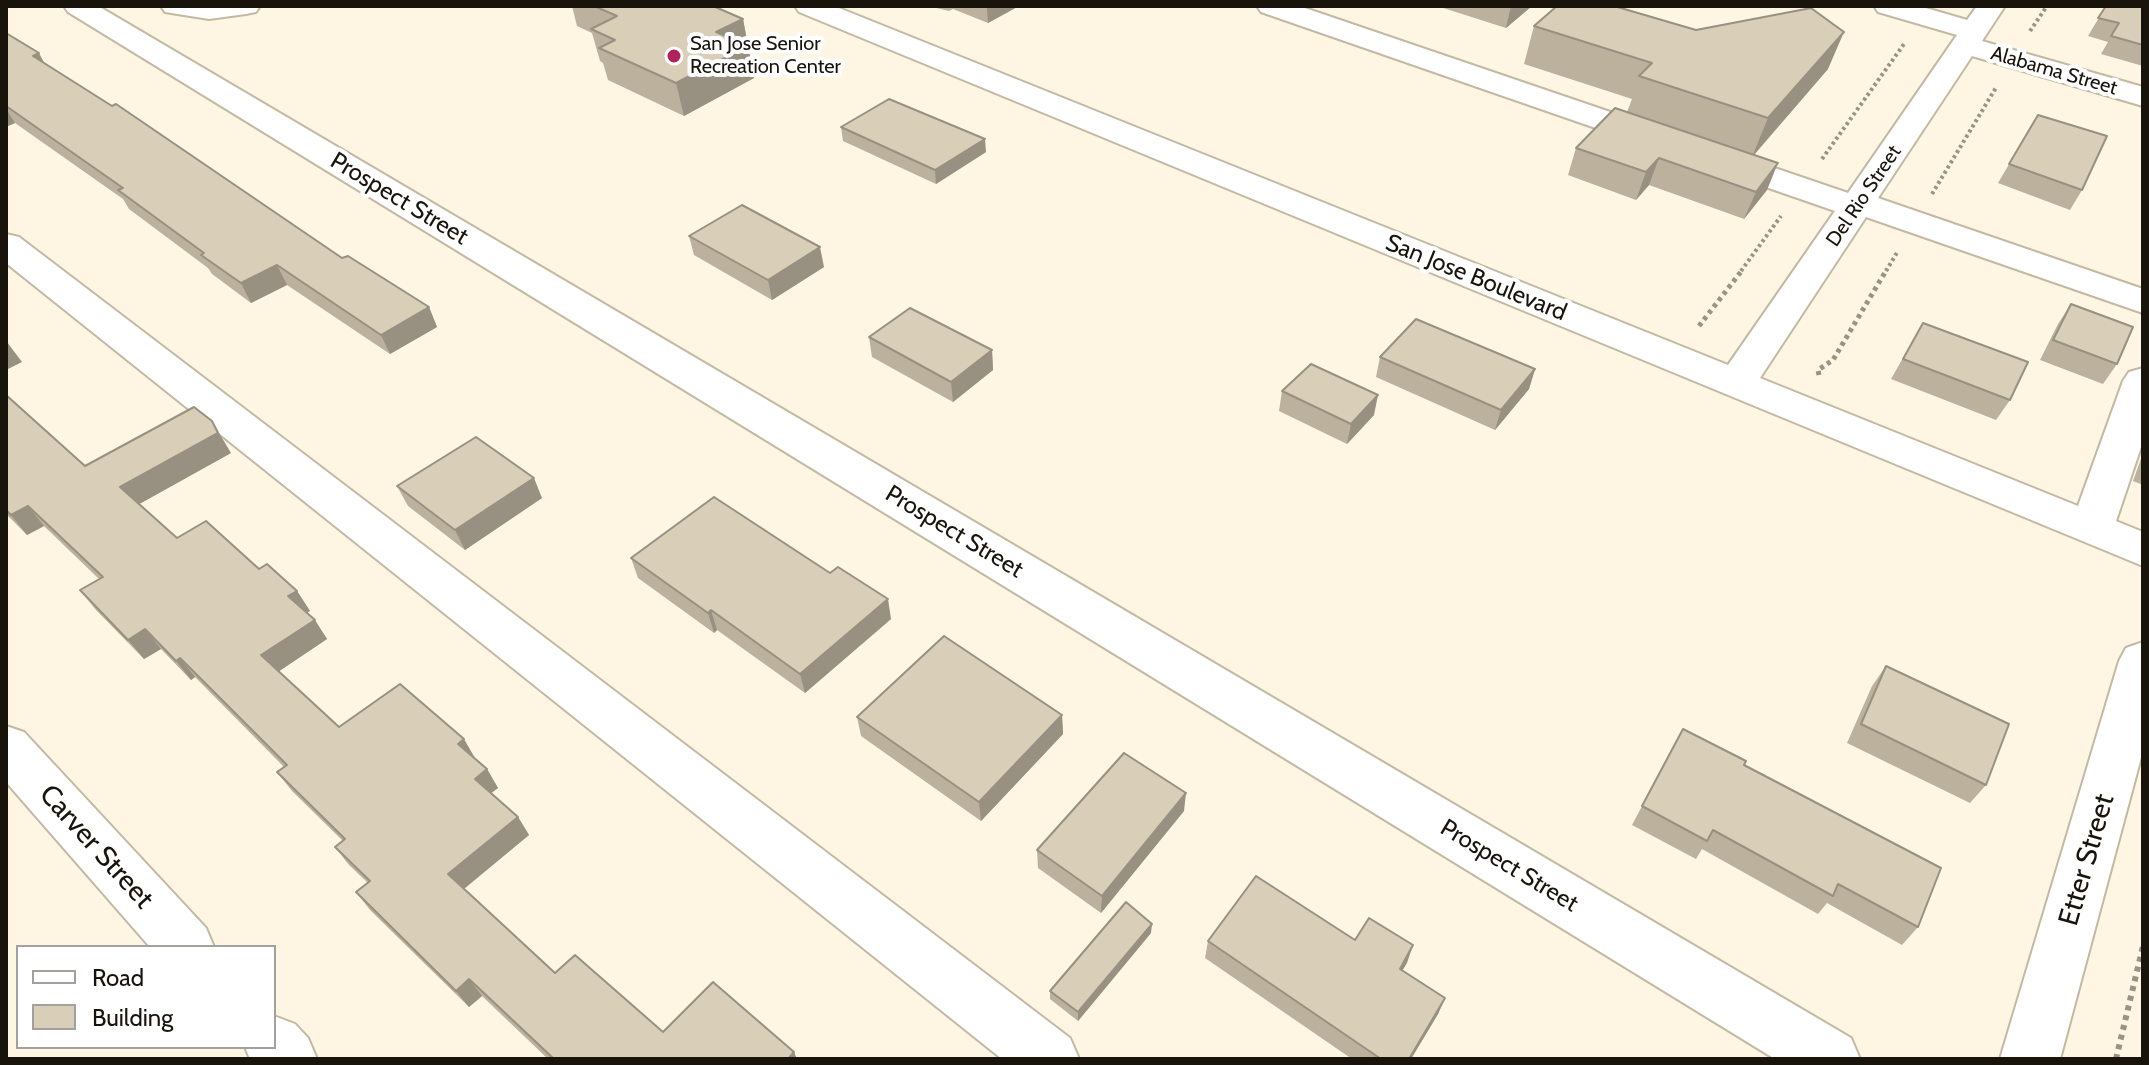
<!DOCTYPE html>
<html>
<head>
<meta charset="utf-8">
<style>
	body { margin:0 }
	#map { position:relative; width:2149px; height:1065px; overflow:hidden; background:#fff5e3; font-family:Cabin,sans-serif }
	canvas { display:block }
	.frame { position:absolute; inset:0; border:8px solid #18140c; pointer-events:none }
	.legend { position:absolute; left:16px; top:945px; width:260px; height:104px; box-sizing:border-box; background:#fff; border:2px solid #a3a19e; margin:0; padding:10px 14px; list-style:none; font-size:24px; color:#18140c }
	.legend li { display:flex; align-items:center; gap:16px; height:40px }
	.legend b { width:40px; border:2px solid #a3a19e }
</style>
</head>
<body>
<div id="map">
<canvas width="2149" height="1065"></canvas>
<div class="frame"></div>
<ul class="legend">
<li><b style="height:10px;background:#fff"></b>Road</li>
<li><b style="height:22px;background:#d9ceb7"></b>Building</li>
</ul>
</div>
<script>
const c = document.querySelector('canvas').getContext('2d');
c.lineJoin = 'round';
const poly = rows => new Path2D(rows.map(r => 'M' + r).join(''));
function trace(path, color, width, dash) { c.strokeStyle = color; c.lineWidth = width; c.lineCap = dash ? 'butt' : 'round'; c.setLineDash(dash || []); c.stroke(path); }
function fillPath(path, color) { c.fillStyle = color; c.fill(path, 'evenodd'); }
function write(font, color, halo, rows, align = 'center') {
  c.font = font + ' Cabin,sans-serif'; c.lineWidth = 8; c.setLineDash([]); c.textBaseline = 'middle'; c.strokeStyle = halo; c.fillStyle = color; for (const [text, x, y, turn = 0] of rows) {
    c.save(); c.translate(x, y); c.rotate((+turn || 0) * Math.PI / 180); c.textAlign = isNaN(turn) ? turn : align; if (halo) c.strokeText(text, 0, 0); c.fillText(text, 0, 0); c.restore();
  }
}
const minor = poly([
	[64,6,98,6,1851,1038,1860,1059,1775,1059,68,12,64,6],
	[161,6,260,6,256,12,246,14,209,19,165,12,161,6],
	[795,6,834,6,1728,365,1835,211,1261,12,1257,6,1299,6,1848,193,1957,35,1878,12,1874,6,1919,6,1967,20,1977,6,2005,6,1982,41,2143,87,2143,106,1972,56,1878,198,2143,289,2143,313,1866,217,1760,378,2078,506,2123,381,2129,372,2143,368,2143,441,2116,521,2143,532,2143,566,799,12,795,6],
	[6,234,19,237,1070,1038,1079,1059,1002,1059,6,263,6,234],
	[2143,642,2143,750,2060,1059,2000,1059,2119,661,2126,648,2143,642],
	[6,726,24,732,206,928,214,947,150,947,6,782,6,726],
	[274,1016,295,1024,308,1038,317,1059,250,1059,245,1047,274,1047,274,1016]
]);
trace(minor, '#c3b8a2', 4);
trace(poly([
	[2030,31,2047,6],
	[1822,159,1904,44],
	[1932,194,1997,86],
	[1741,271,1781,216],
	[1886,271,1898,251]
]), '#9a9385', 4, [3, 3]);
trace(poly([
	[1699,326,1743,269],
	[1819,375,1818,370,1833,360,1887,269]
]), '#9a9385', 5, [4, 4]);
trace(poly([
	[2116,1059,2143,946]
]), '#9a9385', 6, [5, 5]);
fillPath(minor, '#fff');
fillPath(poly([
	[572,6,713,6,743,19,754,78,684,116,608,80,603,63,600,61,592,33,577,26],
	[928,6,1019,6,988,23,953,9,949,11],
	[1437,6,1532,6,1506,28],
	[2106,6,2143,6,2143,66,2101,54,2108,42,2088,36],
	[1534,26,1828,69,1754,155,1767,190,1744,219,1649,185,1636,200,1568,175,1576,148,1627,112,1632,99,1524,64],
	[6,33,44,63,342,258,429,307,437,327,390,354,287,285,251,303,212,274,208,268,129,209,123,199,15,123,8,126,6,124],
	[2038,115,2082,190,2070,210,1998,183],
	[841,127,986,152,936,184,843,141],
	[689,236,824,267,772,300,694,255],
	[2071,304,2117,364,2103,384,2040,360,2058,324],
	[1923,323,2010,400,1996,420,1891,379],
	[869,337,992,350,993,370,953,402,872,357],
	[1380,357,1535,369,1529,389,1495,430,1376,377],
	[1282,391,1374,415,1347,444,1279,411],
	[6,395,85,466,231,453,139,504,177,538,259,569,297,591,310,611,307,612,327,639,279,671,339,727,475,758,487,769,498,788,491,793,518,817,529,835,464,889,555,973,663,1032,797,1059,548,1059,482,996,469,1007,370,910,356,892,368,883,349,865,335,847,343,841,292,791,277,772,284,767,195,677,191,680,161,649,144,659,96,610,80,590,99,579,44,526,27,535,7,515,6,515],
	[2143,453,2143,485,2133,481],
	[397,486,542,498,465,550,408,506],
	[631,558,891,619,805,693,717,630,714,633,638,578],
	[1886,666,1986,785,1970,803,1847,743,1872,686],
	[1062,715,1063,734,981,821,861,736,857,717],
	[1683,729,1744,765,1918,927,1902,945,1827,903,1818,914,1702,849,1696,859,1632,825],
	[1184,811,1101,913,1038,868,1037,850],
	[1151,933,1078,1021,1050,999,1050,991],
	[1355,940,1413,945,1402,970,1445,998,1438,1014,1411,1059,1352,1059,1205,958,1208,941]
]), '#bbb19d');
fillPath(poly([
	[990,6,1019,6,988,23,987,8],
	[1511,6,1532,6,1506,28],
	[743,19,754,78,684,116,676,83,716,32],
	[1844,32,1828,69,1752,157,1768,118],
	[39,53,49,72,33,56],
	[6,109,15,123,8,126,6,123],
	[985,139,986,152,936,184,935,170],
	[1659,158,1649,185,1636,200,1646,172],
	[1778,163,1767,190,1744,219,1756,192],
	[820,247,824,267,772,300,768,280],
	[277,265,287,285,251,303,241,283],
	[429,307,437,327,390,354,381,335],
	[7,342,22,362,6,370,6,343],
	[992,350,993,370,953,402,951,382],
	[1535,369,1529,389,1495,430,1501,410],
	[1378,395,1374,415,1347,444,1351,424],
	[212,421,231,453,134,507,120,487],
	[534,478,542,498,465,550,455,530],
	[28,506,44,526,27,535,11,515],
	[297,591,310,611,301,616,288,596],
	[888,599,891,619,805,693,800,674],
	[711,610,717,630,714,633,708,613],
	[315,620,327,639,275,674,261,655],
	[145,629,161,649,144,659,128,640],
	[180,658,195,677,191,680,176,661],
	[1062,715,1063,734,981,821,979,802],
	[464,739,475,758,458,744],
	[487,769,498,788,486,797,475,779],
	[1186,793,1184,811,1101,913,1102,896],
	[518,817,529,835,460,892,448,874],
	[1152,924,1151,933,1078,1021,1078,1012],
	[1413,945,1407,963,1393,986,1400,969],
	[469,979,482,996,469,1007,456,991],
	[1445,998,1438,1014,1411,1059,1409,1059],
	[794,1052,797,1059,788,1059]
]), '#989080');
const building = poly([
	[594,6,713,6,743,19,716,32,748,46,676,83,599,48,615,40,591,29,617,16,594,6],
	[1557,6,1614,6,1696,30,1811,8,1844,32,1768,118,1639,76,1652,63,1534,26,1557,6],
	[2106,6,2143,6,2143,45,2111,36,2119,23,2098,18,2106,6],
	[6,33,39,53,33,56,112,106,116,104,342,258,348,256,429,307,381,335,277,265,241,283,201,255,204,253,118,190,123,188,6,106,6,33],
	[889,99,985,139,935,170,841,127,889,99],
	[1615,108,1778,163,1756,192,1659,158,1646,172,1576,148,1615,108],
	[2038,115,2107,136,2082,190,2009,164,2038,115],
	[742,205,820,247,768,280,689,236,742,205],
	[2071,304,2133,327,2117,364,2053,340,2071,304],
	[910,308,992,350,951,382,869,337,910,308],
	[1416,319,1535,369,1501,410,1380,357,1416,319],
	[1923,323,2028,362,2010,400,1903,359,1923,323],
	[1311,364,1378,395,1351,424,1282,391,1311,364],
	[6,395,85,466,194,407,212,421,218,433,120,487,177,538,206,521,259,569,267,564,297,591,288,596,315,620,261,655,339,727,400,684,464,739,458,744,487,769,475,779,518,817,448,874,555,973,575,955,663,1032,713,982,794,1052,788,1059,554,1059,469,979,456,991,356,892,370,881,335,847,345,839,277,772,287,765,180,658,176,661,145,629,128,640,80,590,103,577,28,506,11,515,6,510,6,395],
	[476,437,534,478,455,530,397,486,476,437],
	[714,497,830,573,838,567,888,599,800,674,711,610,708,613,631,558,714,497],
	[944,636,1062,715,979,802,857,717,944,636],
	[1886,666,2009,724,1986,785,1861,724,1886,666],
	[1683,729,1746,761,1744,765,1941,868,1918,927,1838,884,1833,896,1713,830,1707,841,1642,806,1683,729],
	[1124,753,1186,793,1102,896,1037,850,1124,753],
	[1256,876,1355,940,1369,918,1413,945,1400,969,1445,998,1409,1059,1381,1059,1208,941,1256,876],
	[1126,902,1152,924,1078,1012,1050,991,1126,902]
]);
fillPath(building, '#d9ceb7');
trace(building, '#989080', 2);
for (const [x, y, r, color] of [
	[674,56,8,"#b0225b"]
]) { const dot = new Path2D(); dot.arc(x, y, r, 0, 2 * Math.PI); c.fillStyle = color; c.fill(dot); trace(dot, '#fff', 3); }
write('20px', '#18140c', '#fff', [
	["San Jose Senior",690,44],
	["Recreation Center",690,67]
], 'left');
write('20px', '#18140c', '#fff', [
	["Alabama Street",2054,71,16],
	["Del Rio Street",1864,196,-56]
]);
write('24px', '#18140c', '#fff', [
	["Prospect Street",399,199,31],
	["San Jose Boulevard",1476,278,22],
	["Prospect Street",954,532,31],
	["Prospect Street",1509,866,31]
]);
write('28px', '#18140c', '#fff', [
	["Carver Street",96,847,48],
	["Etter Street",2087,860,-74]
]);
</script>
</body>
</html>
